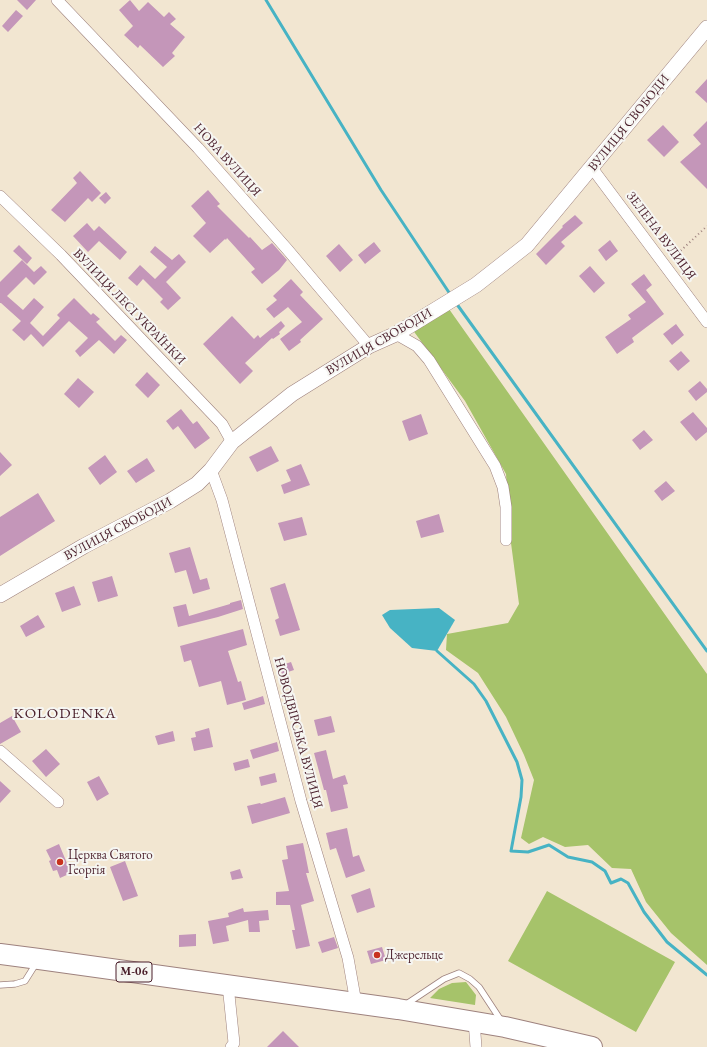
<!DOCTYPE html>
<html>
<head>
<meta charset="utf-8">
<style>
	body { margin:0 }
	canvas { display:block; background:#f2e6d1 }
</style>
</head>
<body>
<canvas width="707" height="1047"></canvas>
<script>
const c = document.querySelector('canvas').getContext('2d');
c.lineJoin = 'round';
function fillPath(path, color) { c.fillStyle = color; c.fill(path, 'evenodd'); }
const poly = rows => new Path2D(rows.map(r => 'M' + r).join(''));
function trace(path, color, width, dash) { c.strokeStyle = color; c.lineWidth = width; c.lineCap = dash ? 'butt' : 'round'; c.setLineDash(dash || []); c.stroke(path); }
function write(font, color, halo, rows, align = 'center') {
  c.font = font + ' "EB Garamond",serif'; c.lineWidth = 4; c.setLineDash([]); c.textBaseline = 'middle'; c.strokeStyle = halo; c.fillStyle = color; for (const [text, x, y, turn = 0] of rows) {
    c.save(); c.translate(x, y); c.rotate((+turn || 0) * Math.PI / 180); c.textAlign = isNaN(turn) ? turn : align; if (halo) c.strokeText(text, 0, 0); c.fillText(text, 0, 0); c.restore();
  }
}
fillPath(poly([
	[449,309,707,674,707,965,671,933,646,902,631,869,612,868,588,845,565,847,543,837,529,844,521,838,534,780,524,755,506,717,478,673,446,650,447,634,508,623,519,604,511,543,506,474,465,401,412,329],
	[547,891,675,962,636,1032,508,961],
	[466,982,476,995,475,1005,430,998,439,989,452,983]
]), '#a6c36a');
fillPath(poly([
	[439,608,455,620,437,651,412,648,390,628,382,615,390,610]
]), '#47b3c4');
trace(poly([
	[266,0,381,190,450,294],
	[456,303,707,651],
	[437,651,474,684,486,701,517,762,522,780,521,797,511,851,528,852,549,845,568,857,592,862,605,871,611,883,621,879,628,883,644,912,667,942,707,975]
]), '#47b3c4', 3);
fillPath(poly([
	[17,0,36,0,27,10],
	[130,0,139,11,148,2,164,17,169,12,176,19,170,24,185,37,172,53,175,56,163,67,140,45,138,48,124,35,133,26,119,10],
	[16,10,23,16,8,32,2,26],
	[707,79,707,103,695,92],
	[707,121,707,189,680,162,701,144,693,135],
	[663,125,679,142,664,157,647,140],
	[80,171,101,193,92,202,88,198,65,222,51,210,77,183,73,178],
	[208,190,220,204,217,206,249,238,250,237,262,250,272,243,287,260,279,270,262,284,251,272,255,269,227,238,226,240,225,239,210,253,193,236,206,223,191,206],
	[106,192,111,198,105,204,99,198],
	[575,215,583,223,561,242,565,246,546,265,536,254,563,227,562,226],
	[87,223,94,231,99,226,127,252,120,260,99,241,88,252,73,236],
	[610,240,618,251,606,261,598,250],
	[374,242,381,251,365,264,358,255],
	[339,244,353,260,340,272,326,256],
	[19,245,32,258,27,264,13,251],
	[155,246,172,260,179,254,186,262,166,282,181,298,168,310,160,302,163,299,143,279,137,286,128,278,140,265,155,279,167,267,150,252],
	[22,260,34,272,41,266,47,272,34,285,26,277,7,296,23,310,34,298,44,307,30,323,43,336,60,318,57,315,74,298,91,315,93,313,100,319,96,322,115,341,121,335,127,340,114,354,99,340,80,357,75,351,88,338,69,321,43,347,31,334,24,341,12,330,21,321,1,303,0,303,0,282],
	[590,266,605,283,594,293,579,276],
	[644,274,652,285,646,290,664,314,632,338,634,342,617,354,605,337,631,319,628,315,646,302,631,284],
	[291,279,303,292,300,295,323,319,300,340,301,342,289,351,280,339,302,322,288,307,274,318,266,309,277,300,273,296],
	[232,316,254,339,258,335,260,338,281,321,285,326,279,332,280,334,273,339,272,338,245,363,253,371,240,384,203,344],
	[676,324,684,335,672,345,663,334],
	[681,351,690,361,678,371,669,361],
	[147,372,160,385,148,398,135,385],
	[78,378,94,392,79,408,64,394],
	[700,381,707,389,707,392,696,401,688,391],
	[181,409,193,424,197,421,210,438,195,449,178,426,173,430,166,421],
	[693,412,707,428,707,432,696,441,680,422],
	[421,414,428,434,409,441,402,421],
	[644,430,653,440,640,450,632,440],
	[271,446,279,461,257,472,249,457],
	[0,452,12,465,0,476],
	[105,455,117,472,100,485,88,468],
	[147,458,155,471,136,483,127,471],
	[301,464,310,485,284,494,281,485,291,481,286,470],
	[666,481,675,491,662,501,654,491],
	[38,493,55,521,0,556,0,517],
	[439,514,444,532,421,538,416,521],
	[302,517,307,535,284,541,278,523],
	[190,547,200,580,207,578,210,589,193,594,186,570,175,573,169,553],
	[112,576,118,596,98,602,92,582],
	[285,583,300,630,280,636,275,620,279,618,270,588],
	[74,586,81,605,62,612,55,593],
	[241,600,243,609,218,617,178,627,173,607,186,604,189,616,230,604,230,603],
	[38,615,45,627,26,637,20,626],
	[243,629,247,645,228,651,238,682,241,681,246,700,227,705,221,681,199,687,191,660,184,662,180,646],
	[291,662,294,670,282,674,279,666],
	[263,696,265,704,244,710,242,703],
	[12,716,21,732,0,744,0,723],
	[331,716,335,732,318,736,314,720],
	[209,728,213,747,194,751,191,738,196,737,195,732],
	[173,731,175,741,158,745,155,736],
	[277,742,279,751,253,759,250,750],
	[46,749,60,764,46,777,32,761],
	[326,750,333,779,345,775,348,784,343,785,348,808,331,812,326,790,324,790,314,753],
	[248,759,250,767,235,771,233,763],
	[275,773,277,782,261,786,259,777],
	[99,776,109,794,97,801,87,782],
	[0,781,11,791,0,803],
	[285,797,290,813,252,824,247,806,260,803,261,804],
	[347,828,353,857,359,855,365,871,346,878,336,848,330,850,326,833],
	[303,843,309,873,306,873,314,901,301,905,310,946,296,949,292,930,295,930,290,905,276,905,276,892,289,891,282,860,288,859,286,846],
	[59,844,71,873,60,878,57,870,53,871,49,861,51,860,46,850],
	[125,861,138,896,123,901,110,867],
	[240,869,243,878,232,880,230,872],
	[370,888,375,907,357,913,351,895],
	[243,908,244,912,268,910,269,920,259,921,260,932,249,932,248,920,226,926,229,941,213,944,208,921,229,917,228,913],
	[196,934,196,946,179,947,179,935],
	[334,937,338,948,322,953,318,942],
	[382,947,386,960,371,964,367,951],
	[283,1031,299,1047,267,1047]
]), '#c496b9');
const lane = poly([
	[0,985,15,984,25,981,37,962],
	[405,1005,444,979,459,973,470,979,479,987,502,1022]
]);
const street = poly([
	[57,0,198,148,287,249,369,346],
	[592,168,707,322],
	[0,196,61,255,222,424,232,442],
	[396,334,417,346,429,360,495,466,503,487,506,507,506,540],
	[211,470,222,500,301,801,348,958,356,1003],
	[0,751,58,802],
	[228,985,234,1043,231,1047],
	[474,1021,476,1047]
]);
const secondary = poly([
	[0,595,84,546,170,501,197,484,211,470,232,442,292,394,369,346,396,334,476,285,527,245,707,28]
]);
const highway = poly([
	[0,954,39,959,398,1009,505,1027,592,1047]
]);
trace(lane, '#9e827e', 7);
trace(street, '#9e827e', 12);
trace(secondary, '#9e827e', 16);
trace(highway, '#9e827e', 22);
trace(poly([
	[672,259,707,226]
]), '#9e827e', 2, [1, 3]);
trace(lane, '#fff', 5.5);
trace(street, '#fff', 11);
trace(secondary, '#fff', 15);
trace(highway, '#fff', 20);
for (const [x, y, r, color] of [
	[60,862,4,"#c8321e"],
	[377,955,4,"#c8321e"]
]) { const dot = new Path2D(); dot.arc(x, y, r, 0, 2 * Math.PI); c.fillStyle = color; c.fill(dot); trace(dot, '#f6f6f2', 1.5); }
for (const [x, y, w] of [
	[134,972,36]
]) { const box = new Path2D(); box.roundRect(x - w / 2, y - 10, w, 20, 3); c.fillStyle = '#f6f6f2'; c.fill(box); trace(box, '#4a1f2b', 1); }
write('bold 12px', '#4a1f2b', null, [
	["М-06",134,972]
]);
write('13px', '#4a1f2b', '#f6f6f2', [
	["ВУЛИЦЯ СВОБОДИ",629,123,-51],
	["НОВА ВУЛИЦЯ",227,160,48],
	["ЗЕЛЕНА ВУЛИЦЯ",661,236,53],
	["ВУЛИЦЯ ЛЕСІ УКРАЇНКИ",129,307,46],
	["ВУЛИЦЯ СВОБОДИ",379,342,-30],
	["ВУЛИЦЯ СВОБОДИ",118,529,-28],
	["НОВОДВІРСЬКА ВУЛИЦЯ",298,733,75]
]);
write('13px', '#4a1f2b', '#f6f6f2', [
	["Церква Святого",68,855],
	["Георгія",68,870],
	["Джерельце",385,955]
], 'left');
c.letterSpacing = '1px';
write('15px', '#4a1f2b', '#f6f6f2', [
	["KOLODENKA",65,714]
]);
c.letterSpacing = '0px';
</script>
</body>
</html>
